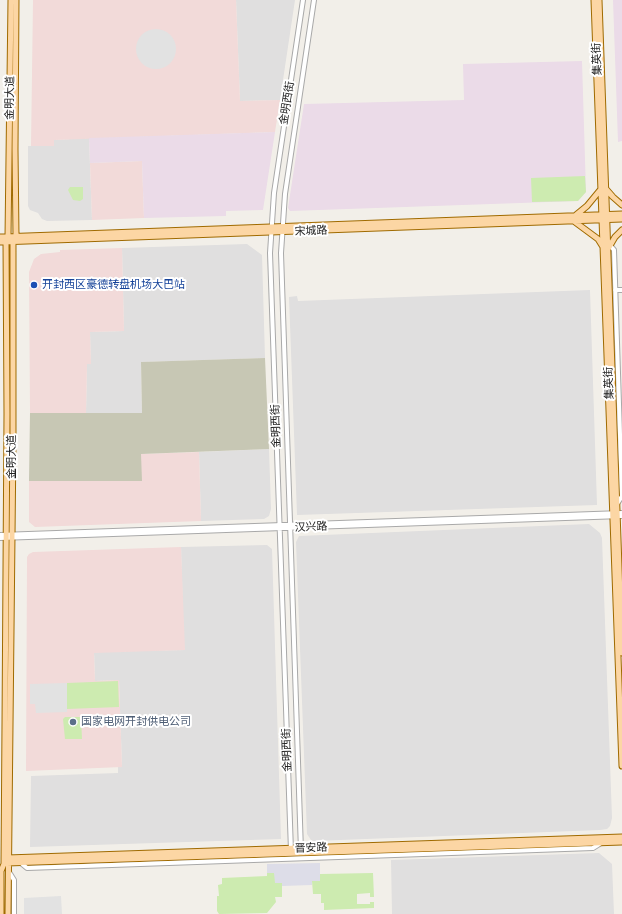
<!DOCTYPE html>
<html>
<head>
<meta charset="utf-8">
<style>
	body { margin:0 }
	canvas { display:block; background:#f2efe9 }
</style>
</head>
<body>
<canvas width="622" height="914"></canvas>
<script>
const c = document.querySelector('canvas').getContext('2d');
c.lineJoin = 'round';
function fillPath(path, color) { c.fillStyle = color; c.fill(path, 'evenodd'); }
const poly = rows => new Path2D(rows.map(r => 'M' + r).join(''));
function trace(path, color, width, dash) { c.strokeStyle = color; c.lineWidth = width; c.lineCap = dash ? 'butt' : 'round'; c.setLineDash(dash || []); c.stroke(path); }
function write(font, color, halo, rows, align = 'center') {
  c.font = font + ' Raleway,"Noto Sans SC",sans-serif'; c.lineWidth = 4; c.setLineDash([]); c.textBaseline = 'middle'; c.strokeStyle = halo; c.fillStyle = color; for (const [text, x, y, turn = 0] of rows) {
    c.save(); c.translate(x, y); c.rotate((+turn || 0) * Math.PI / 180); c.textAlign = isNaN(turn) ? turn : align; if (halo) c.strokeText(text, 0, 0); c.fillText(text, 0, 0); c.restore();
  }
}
fillPath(poly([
	[236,0,295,0,280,100,240,101],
	[89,138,92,220,47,221,42,219,38,213,30,210,28,206,28,146,54,146,54,140],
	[247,244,262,255,265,358,141,362,142,414,86,413,87,364,91,364,90,332,124,331,122,248],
	[590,290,597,505,297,515,289,297,297,296,298,301],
	[269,449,271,509,269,516,264,519,201,521,199,452],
	[589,524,600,533,602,538,612,818,610,826,607,829,600,830,314,841,311,840,307,834,296,542,299,536],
	[267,545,272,549,281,839,30,847,31,776,118,773,118,767,122,767,119,680,95,681,94,652,184,650,181,547],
	[599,853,612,864,614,914,392,914,391,860]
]), '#e0dfdf');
fillPath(poly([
	[33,0,236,0,240,101,280,100,275,132,54,140,54,146,31,146],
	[142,161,144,218,92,220,90,163],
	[122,248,124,331,90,332,91,364,87,364,86,413,30,413,29,272,34,259,41,254,60,252,60,250],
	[199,452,201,521,35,527,29,522,29,481,141,481,141,454],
	[181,547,185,650,94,653,95,681,119,680,122,767,26,771,27,557,29,554,33,552]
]), '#f2dad9');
fillPath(poly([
	[613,0,622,0,622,141,618,142],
	[582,61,586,192,578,201,290,211,288,208,304,104,464,100,463,64],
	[275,132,263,210,226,211,226,216,144,218,142,161,90,163,89,138]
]), '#ebdbe8');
fillPath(poly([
	[265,358,269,449,141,454,142,481,29,481,30,413,142,413,141,362]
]), '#c7c7b4');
fillPath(poly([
	[585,176,586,192,578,201,532,202,531,178],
	[70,187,83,187,83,199,80,201,73,200,68,190],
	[118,681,119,707,67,709,67,683],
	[65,717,81,717,82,739,65,739,63,719],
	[267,873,274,873,282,882,282,897,275,897,276,902,267,913,219,914,217,911,217,896,219,896,218,885,222,884,222,878,267,876],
	[373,873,374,897,370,897,370,893,357,894,357,904,370,904,370,902,374,902,374,908,324,910,324,903,321,903,321,894,313,894,312,881,320,881,320,874]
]), '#cdebb0');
fillPath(poly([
	'136 49a20 20 0 1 1 40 0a20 20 0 1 1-40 0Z',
	[67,683,67,712,36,713,35,704,30,704,30,684],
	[61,896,62,914,24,914,24,898]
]), '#e2e2e2');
fillPath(poly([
	[320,863,320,881,312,881,312,885,282,886,282,883,275,883,274,873,267,873,267,864]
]), '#dddde8');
const minor = poly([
	[609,244,614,250,622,496,617,504],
	[615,290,622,290],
	[0,535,622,513],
	[0,538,622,516],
	[291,851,270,253,274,193,303,0],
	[301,851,281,253,285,194,314,0],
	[21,863,27,868,593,848,601,843],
	[9,872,14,880,14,914]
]);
const major = poly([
	[594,0,622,766],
	[599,0,622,653],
	[606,189,613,197,622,205],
	[576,215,587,206,601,189],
	[575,222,598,239,603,247],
	[0,237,622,214],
	[0,242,622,219],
	[608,249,615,237,622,230],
	[7,858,622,837],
	[7,863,622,842],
	[1,914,1,871,4,864,5,724,7,414,6,242,8,237,11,0],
	[8,914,13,441,13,242,16,236,15,149,16,0]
]);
trace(minor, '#a9a9a9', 6);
trace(major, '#a06b00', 7);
trace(minor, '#fff', 4);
trace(major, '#fcd6a4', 5);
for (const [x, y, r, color] of [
	[34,285,4,"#1a4fb4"],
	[73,722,4,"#5c6f8a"]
]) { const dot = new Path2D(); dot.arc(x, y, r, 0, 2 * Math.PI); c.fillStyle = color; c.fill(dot); trace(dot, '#fff', 1.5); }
write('11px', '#222', '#fff', [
	["集英街",597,59,-92],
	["金明大道",10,98,-89],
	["金明西街",287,103,-81],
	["宋城路",311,231,-2],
	["集英街",609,383,-92],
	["金明西街",276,426,-92],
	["金明大道",12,457,-90],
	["汉兴路",311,527,-2],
	["金明西街",287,750,-92],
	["晋安路",311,848,-2]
]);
write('11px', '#164399', '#fff', [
	["开封西区豪德转盘机场大巴站",42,285]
], 'left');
write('11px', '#4e5e75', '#fff', [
	["国家电网开封供电公司",81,722]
], 'left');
</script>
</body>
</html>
